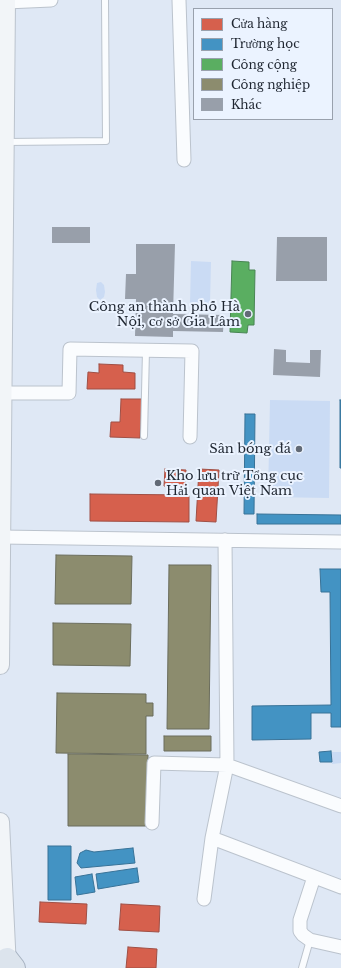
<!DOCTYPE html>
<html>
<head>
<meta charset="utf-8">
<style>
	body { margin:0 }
	#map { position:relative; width:341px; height:968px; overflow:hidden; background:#dfe8f5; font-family:"Libre Baskerville",serif }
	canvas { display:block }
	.legend { position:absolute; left:193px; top:8px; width:140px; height:112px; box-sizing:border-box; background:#ebf3ff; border:1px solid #99a1ad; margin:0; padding:5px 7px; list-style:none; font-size:12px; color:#1f2631 }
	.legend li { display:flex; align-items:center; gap:8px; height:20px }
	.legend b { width:20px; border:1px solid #99a1ad }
</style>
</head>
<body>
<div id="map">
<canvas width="341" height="968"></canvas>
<ul class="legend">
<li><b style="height:11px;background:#d6604d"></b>Cửa hàng</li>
<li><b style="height:11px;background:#4393c3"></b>Trường học</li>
<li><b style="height:11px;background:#5aae61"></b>Công cộng</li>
<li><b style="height:11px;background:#8c8c6e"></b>Công nghiệp</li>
<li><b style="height:11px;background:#989faa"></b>Khác</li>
</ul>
</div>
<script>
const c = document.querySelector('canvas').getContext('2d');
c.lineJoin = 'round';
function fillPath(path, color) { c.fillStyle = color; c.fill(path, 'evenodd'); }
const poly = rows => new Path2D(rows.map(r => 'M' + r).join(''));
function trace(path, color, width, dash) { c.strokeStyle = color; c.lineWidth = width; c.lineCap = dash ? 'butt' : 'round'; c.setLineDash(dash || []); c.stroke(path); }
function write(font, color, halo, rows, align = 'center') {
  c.font = font + ' "Libre Baskerville",serif'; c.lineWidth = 4; c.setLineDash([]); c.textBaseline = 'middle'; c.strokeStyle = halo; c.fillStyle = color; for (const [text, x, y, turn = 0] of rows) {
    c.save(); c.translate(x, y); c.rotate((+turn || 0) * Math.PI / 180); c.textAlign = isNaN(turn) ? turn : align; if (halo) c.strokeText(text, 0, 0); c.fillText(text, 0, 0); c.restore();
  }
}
fillPath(poly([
	[191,261,211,262,210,304,190,304],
	[101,282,104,285,105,292,104,297,100,300,97,297,96,290,97,283],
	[270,400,330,401,329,498,268,497],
	[331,752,341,752,341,763,332,764]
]), '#cadbf4');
const shops = poly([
	[99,364,123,365,123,372,135,373,135,389,87,389,88,372,99,373,99,364],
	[121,399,142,399,140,438,110,437,111,422,120,422,121,399],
	[165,469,186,470,185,487,164,486,165,469],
	[199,469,219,470,216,522,196,521,199,469],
	[90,494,189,495,189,522,90,521,90,494],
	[40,902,87,904,86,924,39,922,40,902],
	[121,904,160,906,159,932,119,930,121,904],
	[128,947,157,949,156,968,126,968,128,947]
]);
fillPath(shops, '#d6604d');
trace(shops, '#9f4f45', 1);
const schools = poly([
	[340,400,341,400,341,468,340,468,340,400],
	[245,414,255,414,254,514,244,514,245,414],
	[257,514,341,515,341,524,257,524,257,514],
	[320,569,341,569,341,727,331,727,331,713,311,713,311,739,252,740,252,706,331,705,330,592,321,592,320,569],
	[331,751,332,762,320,762,319,752,331,751],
	[48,846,71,846,71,900,48,900,48,846],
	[133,848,135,863,81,868,77,863,80,853,86,850,94,852,133,848],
	[137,868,139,882,98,889,96,874,137,868],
	[92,874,95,892,77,895,75,877,92,874]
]);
fillPath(schools, '#4393c3');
trace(schools, '#387297', 1);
const public = poly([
	[232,261,249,262,249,270,255,270,254,325,248,325,247,333,230,332,232,261]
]);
fillPath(public, '#5aae61');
trace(public, '#488553', 1);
const industry = poly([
	[56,555,132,556,131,604,55,604,56,555],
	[169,565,211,565,209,729,167,729,169,565],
	[53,623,131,624,130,666,53,665,53,623],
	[57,693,146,694,146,703,153,703,153,716,146,716,146,754,56,753,57,693],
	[164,736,211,736,211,751,164,751,164,736],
	[68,754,148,755,147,826,68,826,68,754]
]);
fillPath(industry, '#8c8c6e');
trace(industry, '#6b6d5c', 1);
fillPath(poly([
	[52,227,90,227,90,243,52,243],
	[277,237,327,237,327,281,276,281],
	[136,244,175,244,173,314,224,315,223,332,173,331,173,337,135,336,136,299,125,299,126,274,136,274],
	[274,349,286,350,286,362,310,363,310,350,321,350,320,377,273,375]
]), '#989faa');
const lane = poly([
	[6,142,106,141,105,0],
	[144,436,146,350],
	[302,968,310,940]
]);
const street = poly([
	[179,0,184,160],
	[6,2,51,0],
	[3,393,69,393,70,349,192,351,190,437],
	[1,537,341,542],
	[152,823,154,763,227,765,225,540],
	[212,838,341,887],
	[314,877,300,920,300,931,303,935,310,940,341,947],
	[204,899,212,838,227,765,341,806]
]);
const secondary = poly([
	[0,665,6,0],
	[0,822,7,968]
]);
const highway = poly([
	[0,965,7,959,14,968]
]);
trace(lane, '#bbc3cd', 8);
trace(street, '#bbc3cd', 15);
trace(secondary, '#bbc3cd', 20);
trace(highway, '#a7b2c1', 24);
trace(lane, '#fafcfe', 6);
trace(street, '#fafcfe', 13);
trace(secondary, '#f2f5f8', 18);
trace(highway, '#dce4ed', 22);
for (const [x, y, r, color] of [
	[248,314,4,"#626a76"],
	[299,449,4,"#626a76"],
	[158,483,4,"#626a76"]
]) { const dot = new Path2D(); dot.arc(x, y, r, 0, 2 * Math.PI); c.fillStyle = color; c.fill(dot); trace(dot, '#ebf3ff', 1.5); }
write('13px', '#1f2631', '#ebf3ff', [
	["Công an thành phố Hà",240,307],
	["Nội, cơ sở Gia Lâm",240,322],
	["Sân bóng đá",291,449],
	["Kho lưu trữ Tổng cục",166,476,"left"],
	["Hải quan Việt Nam",166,491,"left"]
], 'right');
</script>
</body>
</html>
